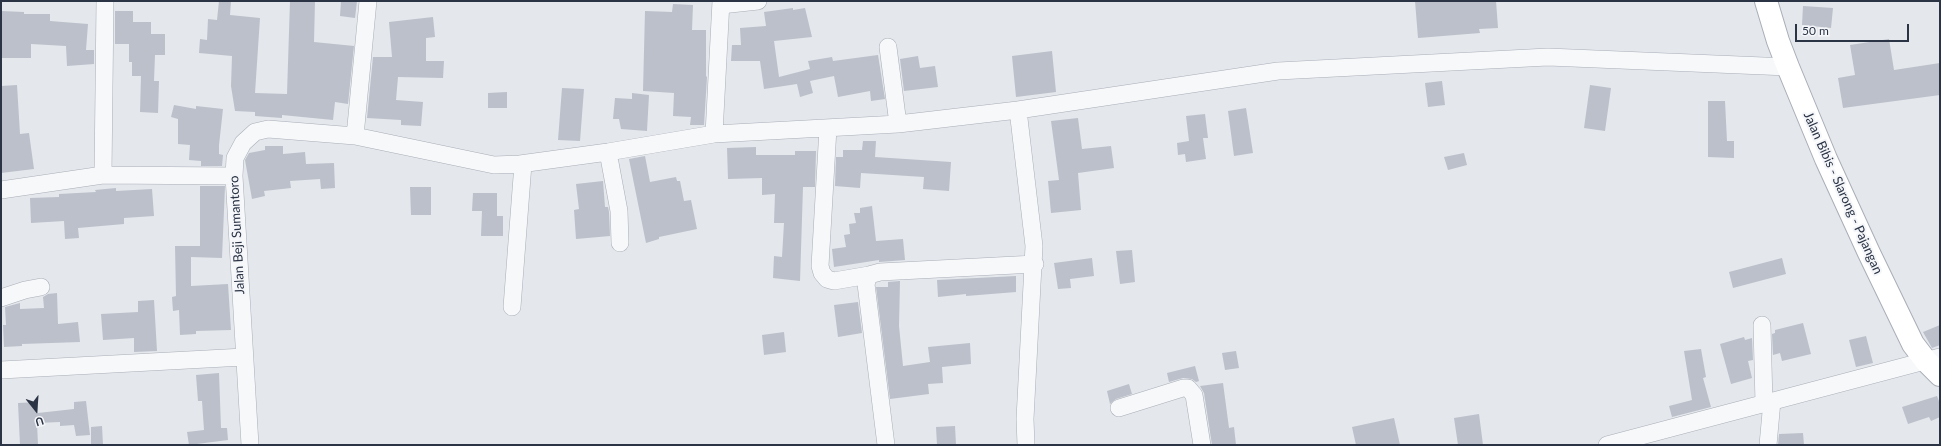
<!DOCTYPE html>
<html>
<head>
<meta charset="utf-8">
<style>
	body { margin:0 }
	#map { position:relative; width:1941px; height:446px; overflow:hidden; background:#e4e7ec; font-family:Lato,sans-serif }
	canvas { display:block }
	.frame { position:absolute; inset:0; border:2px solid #2b3445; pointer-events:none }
	.north { position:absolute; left:16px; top:390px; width:40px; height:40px; -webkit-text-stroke:3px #f4f6f9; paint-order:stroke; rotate:163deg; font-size:11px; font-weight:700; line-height:16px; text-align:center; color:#2b3445 }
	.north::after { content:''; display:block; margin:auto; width:14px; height:18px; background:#2b3445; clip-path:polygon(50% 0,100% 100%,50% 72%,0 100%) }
	.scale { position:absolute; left:1795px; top:24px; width:114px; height:18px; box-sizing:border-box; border:2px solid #2b3445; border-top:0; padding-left:5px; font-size:12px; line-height:14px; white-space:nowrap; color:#2b3445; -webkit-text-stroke:3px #f4f6f9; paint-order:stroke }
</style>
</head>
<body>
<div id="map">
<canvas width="1941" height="446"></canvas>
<div class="frame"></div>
<div class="north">U</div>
<div class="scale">50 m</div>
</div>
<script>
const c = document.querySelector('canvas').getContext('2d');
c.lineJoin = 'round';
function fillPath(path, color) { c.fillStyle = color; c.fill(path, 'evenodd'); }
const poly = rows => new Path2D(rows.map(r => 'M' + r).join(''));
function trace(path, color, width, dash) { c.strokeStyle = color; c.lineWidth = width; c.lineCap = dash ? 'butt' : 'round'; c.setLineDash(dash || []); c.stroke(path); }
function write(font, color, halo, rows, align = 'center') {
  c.font = font + ' Lato,sans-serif'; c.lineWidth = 4; c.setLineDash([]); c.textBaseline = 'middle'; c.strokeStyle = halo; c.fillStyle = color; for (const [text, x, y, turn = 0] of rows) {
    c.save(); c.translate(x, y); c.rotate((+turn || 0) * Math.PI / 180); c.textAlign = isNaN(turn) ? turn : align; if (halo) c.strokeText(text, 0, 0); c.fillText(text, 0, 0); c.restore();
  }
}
fillPath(poly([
	[219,1,231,1,230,15,260,18,255,93,287,94,290,1,315,1,314,42,354,46,348,104,335,102,333,120,282,115,282,118,255,116,255,112,235,111,231,86,232,56,199,53,200,39,207,40,208,19,217,20],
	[341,1,357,1,355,18,340,16],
	[1415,1,1496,1,1498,28,1479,29,1480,33,1418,38],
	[673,4,693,5,692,30,706,30,706,76,707,77,704,125,690,125,691,117,673,116,674,93,643,91,645,11,672,12],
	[1803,6,1833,8,1831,28,1802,25],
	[793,8,793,10,805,8,812,37,774,41,779,77,810,69,808,61,832,57,833,61,878,55,885,99,871,101,870,91,838,97,834,76,810,81,813,93,800,97,797,84,764,89,760,61,731,61,732,45,741,45,740,28,766,26,764,12],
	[1,11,24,12,24,14,50,14,50,21,88,24,86,50,94,50,94,64,67,66,66,46,31,44,31,58,1,58],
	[115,11,133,11,133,22,151,22,151,34,165,34,165,55,155,55,154,81,159,81,158,113,140,112,141,76,132,76,132,62,129,62,129,44,115,44],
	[433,17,435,37,426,38,426,61,444,61,443,78,398,77,396,100,423,102,421,126,401,125,401,120,367,118,373,57,392,57,389,22],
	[1889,39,1894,70,1940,63,1940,95,1843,108,1838,78,1855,75,1850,45],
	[1052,51,1056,92,1016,97,1012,56],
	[918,56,920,68,935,66,938,87,904,91,900,59],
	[1442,81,1445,105,1428,107,1425,83],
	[17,85,20,134,29,133,34,169,1,173,1,86],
	[1590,85,1611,88,1605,131,1584,128],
	[562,88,584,89,580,141,558,140],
	[507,92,507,108,488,108,488,93],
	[632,93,649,95,647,131,621,129,619,119,613,119,615,98,632,99],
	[1708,101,1725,101,1727,141,1734,141,1734,158,1708,157],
	[174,105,196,109,196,106,223,109,219,145,219,154,223,155,222,166,201,166,201,161,189,160,190,145,178,144,178,119,171,117],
	[1246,108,1253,153,1234,156,1228,111],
	[1205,114,1208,138,1203,138,1206,159,1186,162,1185,154,1178,155,1177,143,1189,141,1186,116],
	[1078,118,1082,149,1111,146,1114,168,1078,173,1081,210,1051,213,1048,181,1059,180,1051,121],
	[863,141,876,141,875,157,951,162,949,191,923,189,924,177,861,173,860,188,835,186,836,157,843,157,843,150,862,150],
	[265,146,283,146,283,154,305,152,306,164,334,163,335,188,321,189,320,179,290,181,291,188,264,191,265,196,252,199,245,160,249,153,265,150],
	[756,147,756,155,795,155,795,151,816,151,815,187,803,187,800,281,773,278,774,256,782,257,784,223,774,223,775,194,762,195,762,178,728,179,727,148],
	[1464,153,1467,165,1448,170,1444,157],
	[645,156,650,182,676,177,677,181,680,181,684,201,691,200,697,229,659,237,659,239,646,243,629,159],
	[603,181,605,207,608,207,609,212,610,236,576,239,574,210,579,209,576,184],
	[200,186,225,186,222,258,191,257,191,286,228,284,231,330,196,331,196,334,180,335,179,310,173,311,172,297,176,296,175,246,200,246],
	[410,187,431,187,431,215,411,215],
	[116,188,116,191,152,189,154,216,124,218,124,224,78,228,79,238,65,239,64,221,31,223,30,198,59,197,59,194,96,192,95,190],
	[473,193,497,193,497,216,503,216,503,236,481,236,482,211,472,211],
	[872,206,876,241,903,239,905,260,879,262,879,260,834,267,832,249,846,247,844,235,850,234,849,224,856,223,854,213,860,213,860,208],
	[1132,250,1135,282,1120,284,1116,251],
	[1092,258,1094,276,1070,279,1071,288,1058,289,1054,263],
	[1782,258,1786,274,1733,288,1729,272],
	[1016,276,1016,292,966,296,966,294,938,297,937,280],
	[900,281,899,326,903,366,930,362,928,347,970,343,971,364,942,367,943,383,928,384,929,394,890,399,876,287,888,287,888,282],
	[57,293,58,324,78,322,80,342,22,344,22,346,4,347,3,325,6,325,5,307,20,303,20,309,44,308,43,297,48,294],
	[154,300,157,351,134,352,134,338,103,340,101,314,138,312,138,301],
	[858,302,862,333,838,337,834,305],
	[1803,323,1811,354,1782,361,1780,353,1773,355,1772,334,1775,333,1775,330],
	[1940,325,1940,345,1932,348,1923,332],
	[784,332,786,352,764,355,762,335],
	[1866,336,1873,363,1856,367,1849,340],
	[1744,337,1745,340,1752,338,1753,360,1748,361,1752,378,1731,384,1720,344],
	[1701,349,1706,377,1703,378,1711,407,1672,417,1669,406,1692,400,1684,351],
	[1236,351,1239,368,1225,370,1222,353],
	[1195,366,1199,381,1196,382,1192,379,1183,378,1169,382,1167,373],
	[219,373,221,428,227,428,228,440,189,445,187,432,204,430,202,401,198,401,196,375],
	[1223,383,1229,428,1234,427,1236,445,1212,445,1204,393,1200,386],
	[1129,384,1132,394,1116,399,1110,404,1107,391],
	[1937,396,1940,404,1940,417,1931,421,1929,417,1908,424,1902,407],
	[86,401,90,435,76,436,74,425,60,426,60,422,37,423,38,445,20,445,18,403,38,402,38,413,74,409,74,402],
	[1479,414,1483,445,1458,445,1454,418],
	[1394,418,1400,445,1356,445,1352,427],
	[102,426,103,445,91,445,91,427],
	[955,426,956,445,937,445,936,427],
	[1803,433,1804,445,1778,445,1779,434]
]), '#bbc0ca');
const minor = poly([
	[721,5,758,1],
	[888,47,898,124],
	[1018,110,1034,246,1025,419,1026,445],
	[828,128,820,266,822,273,827,279,834,281,869,275],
	[714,134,721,1],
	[355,136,368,1],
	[608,152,619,211,620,243],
	[103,175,234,176],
	[1,190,103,175,105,1],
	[1,298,25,290,41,287],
	[512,307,523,164],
	[1762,325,1764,404],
	[1,370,244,357],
	[1119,408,1183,388,1188,388,1194,395,1202,445],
	[250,445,234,176,235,158,243,143,255,132,268,129,355,136,494,165,520,164,608,152,714,134,898,124,1018,110,1278,71,1548,57,1788,67],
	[886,445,866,284,869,275,880,272,1035,264],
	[1607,445,1940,357],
	[1768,445,1772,401]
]);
const secondary = poly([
	[1766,1,1778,41,1788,67,1826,159,1869,253,1913,344,1926,361,1940,375]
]);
trace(minor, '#a9aeb7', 18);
trace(secondary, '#a9aeb7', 24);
trace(minor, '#f7f8fa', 17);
trace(secondary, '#fff', 22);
write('13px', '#2b3445', '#f4f6f9', [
	["Jalan Bibis - Slarong - Pajangan",1843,193,66],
	["Jalan Beji Sumantoro",237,235,-93]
]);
</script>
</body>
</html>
